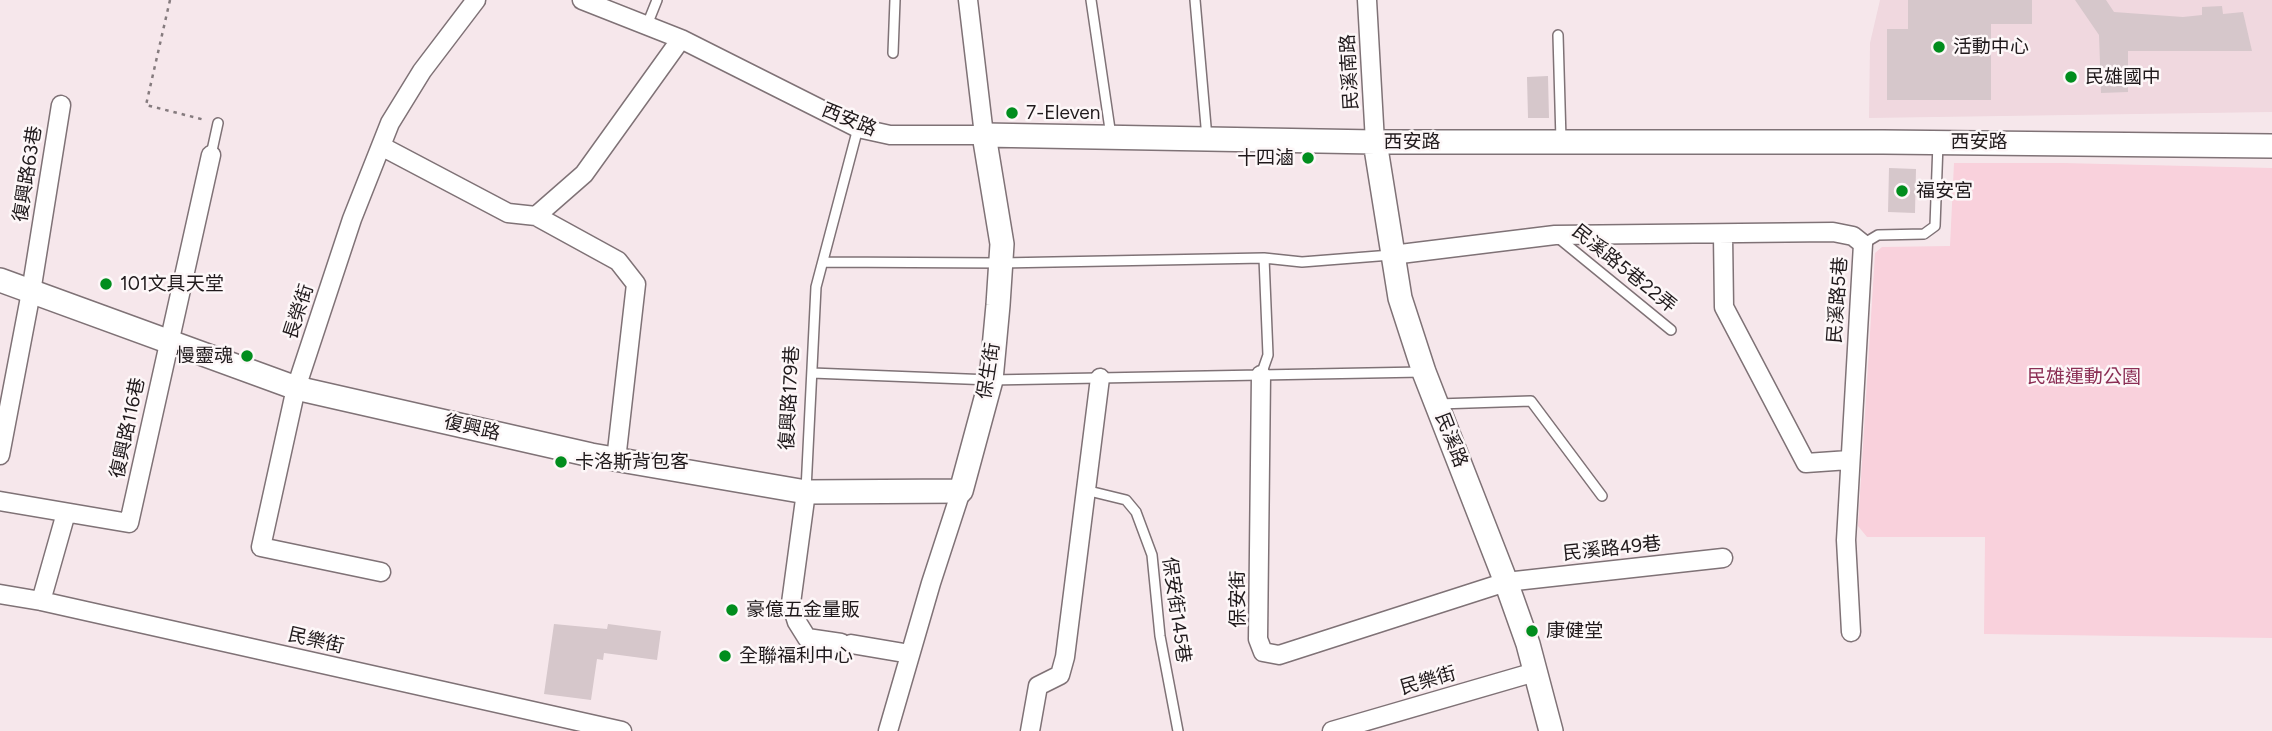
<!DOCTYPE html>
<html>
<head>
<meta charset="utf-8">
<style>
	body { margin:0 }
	canvas { display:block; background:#f6e7eb }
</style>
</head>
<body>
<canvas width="2272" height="731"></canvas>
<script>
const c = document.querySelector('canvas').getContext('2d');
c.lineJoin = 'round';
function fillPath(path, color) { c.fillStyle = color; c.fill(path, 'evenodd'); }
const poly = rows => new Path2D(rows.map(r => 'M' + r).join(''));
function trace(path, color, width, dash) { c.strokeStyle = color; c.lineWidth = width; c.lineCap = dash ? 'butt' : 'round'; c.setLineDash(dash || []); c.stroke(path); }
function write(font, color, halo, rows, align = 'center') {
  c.font = font + ' Figtree,"Noto Sans TC",sans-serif'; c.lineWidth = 5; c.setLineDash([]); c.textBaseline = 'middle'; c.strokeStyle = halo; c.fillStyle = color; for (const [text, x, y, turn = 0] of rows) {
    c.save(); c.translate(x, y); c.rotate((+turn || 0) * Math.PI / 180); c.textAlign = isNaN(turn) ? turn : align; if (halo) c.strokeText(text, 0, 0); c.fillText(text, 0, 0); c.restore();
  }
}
fillPath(poly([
	[1880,0,2272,0,2272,112,1869,118,1870,43]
]), '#f0d8df');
fillPath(poly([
	[1954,163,2063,163,2272,168,2272,638,1984,634,1985,537,1867,537,1858,526,1875,253,1882,247,1950,246]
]), '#f9d1dc');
fillPath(poly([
	[1908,0,2032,0,2032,24,1991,24,1991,100,1887,100,1887,29,1908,29],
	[2075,0,2106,0,2114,12,2183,17,2202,15,2202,7,2222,6,2223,14,2243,12,2252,51,2128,51,2128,92,2101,93,2099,35],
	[1548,76,1549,118,1528,118,1527,77],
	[1889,168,1916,169,1915,213,1888,212],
	[554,624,607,629,608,624,661,631,657,660,604,653,603,660,597,659,591,700,544,694]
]), '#d6c7cb');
const service = poly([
	[1091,0,1111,136],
	[1195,0,1207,138],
	[647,25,657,0],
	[1558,35,1561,140],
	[893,53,895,0],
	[211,155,218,123],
	[1556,236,1671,330],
	[1863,244,1878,235,1924,234,1935,226,1938,143],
	[1264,258,1302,262,1391,255],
	[823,262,1001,263,1264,258,1268,355,1261,375],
	[812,373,991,380,1422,372],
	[1438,404,1531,401,1602,496],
	[806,490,816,287,858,128],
	[1085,490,1126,500,1136,512,1152,555,1160,636,1178,731]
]);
const minor = poly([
	[582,0,681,39,858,128,890,135,984,135,968,0],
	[1367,0,1375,142],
	[381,146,508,213,536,216,618,261,636,284,616,460],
	[536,216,584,174,681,39],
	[1723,235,1724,307,1806,463,1849,460],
	[1392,255,1555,235,1833,232,1853,236,1863,244,1846,540,1851,632],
	[1261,375,1258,639,1263,652,1279,655,1506,582,1723,558],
	[0,455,31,292,61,105],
	[806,492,791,603,797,622,807,638,841,643],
	[0,501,129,523,211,155],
	[381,572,261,547,296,388,352,219,390,123,422,71,476,0],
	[0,594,41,601,622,731],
	[41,601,66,513],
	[851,644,910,654],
	[888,731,931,583,961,491],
	[1030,731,1038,686,1060,675,1065,657,1100,378],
	[1332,731,1535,672]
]);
const tertiary = poly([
	[1375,142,1400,298,1424,372,1506,582,1528,644,1551,731],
	[0,280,296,388,591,455,806,492,961,491,991,380,998,305,1002,244,984,135,1375,142,1883,142,2272,146]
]);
trace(service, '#7f7276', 12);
trace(minor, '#7f7276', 21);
trace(tertiary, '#7f7276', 26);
trace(poly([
	[170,0,146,105,205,120]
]), '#857b7e', 2.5, [3.5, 5]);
trace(service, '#fff', 9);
trace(minor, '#fff', 18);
trace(tertiary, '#fff', 23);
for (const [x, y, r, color] of [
	[1939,47,7,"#018d1d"],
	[2071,77,7,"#018d1d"],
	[1012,113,7,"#018d1d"],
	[1308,158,7,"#018d1d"],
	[1902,191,7,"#018d1d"],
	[106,284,7,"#018d1d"],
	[247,356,7,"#018d1d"],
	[561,462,7,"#018d1d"],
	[732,610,7,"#018d1d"],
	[1532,631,7,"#018d1d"],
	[725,656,7,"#018d1d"]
]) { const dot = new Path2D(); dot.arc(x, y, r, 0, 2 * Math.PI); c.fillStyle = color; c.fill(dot); trace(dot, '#fdf7f8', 2.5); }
write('19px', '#201a1c', '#fdf7f8', [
	["活動中心",1953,47],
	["民雄國中",2085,77],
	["7-Eleven",1026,113],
	["十四滷",1294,158,"right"],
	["福安宮",1916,191],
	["101文具天堂",120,284],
	["慢靈魂",233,356,"right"],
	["卡洛斯背包客",575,462],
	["豪億五金量販",746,610],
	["康健堂",1546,631],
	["全聯福利中心",739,656]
], 'left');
write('19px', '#201a1c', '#fdf7f8', [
	["民溪南路",1350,72,-93],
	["西安路",849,120,22],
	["西安路",1412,142],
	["西安路",1979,142],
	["復興路63巷",28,174,-81],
	["民溪路5巷22弄",1624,269,39],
	["民溪路5巷",1838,300,-86],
	["長榮街",299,312,-72],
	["保生街",989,371,-81],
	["復興路179巷",790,398,-87],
	["復興路116巷",128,428,-78],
	["復興路",472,428,13],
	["民溪路",1451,440,69],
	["民溪路49巷",1612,549,-6],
	["保安街",1238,599,-90],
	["保安街145巷",1176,610,82],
	["民樂街",316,641,13],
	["民樂街",1428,681,-16]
]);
write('19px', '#8b2e54', '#fdf7f8', [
	["民雄運動公園",2084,377]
]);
</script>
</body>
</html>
